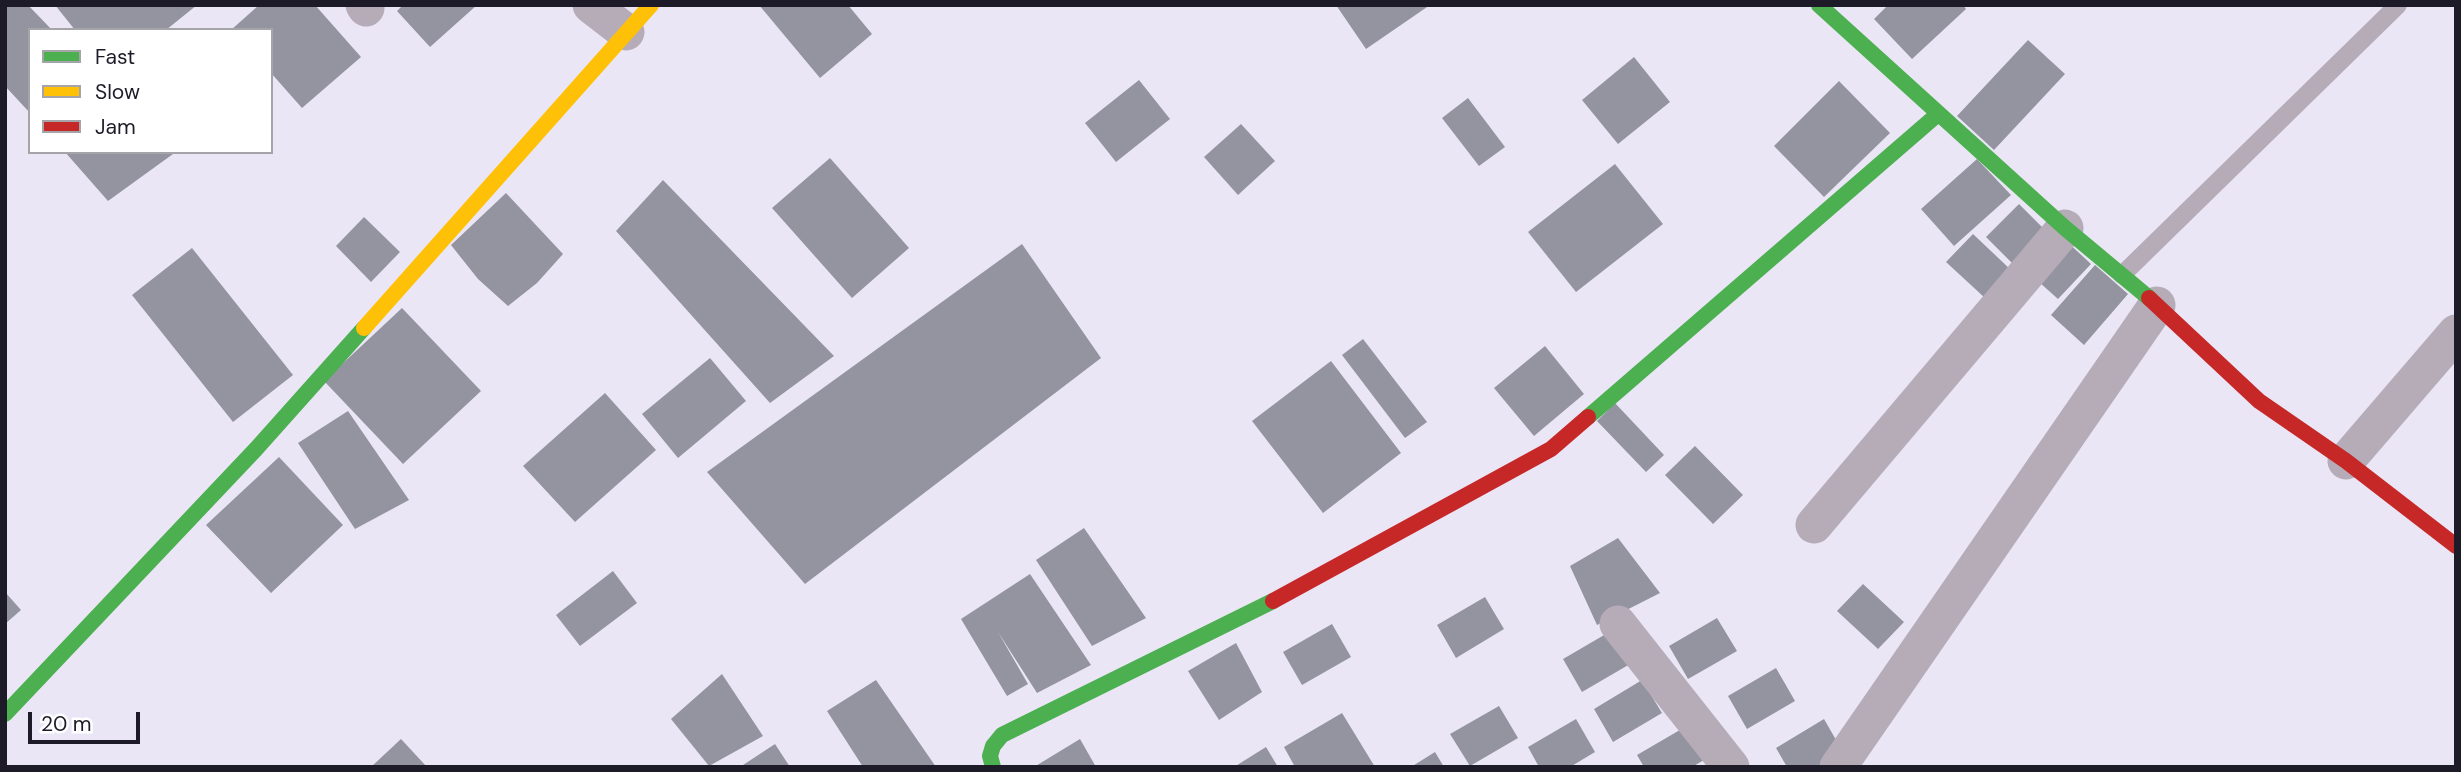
<!DOCTYPE html>
<html>
<head>
<meta charset="utf-8">
<style>
	body { margin:0 }
	#map { position:relative; width:2461px; height:772px; overflow:hidden; background:#eae6f6; font-family:"DM Sans",sans-serif }
	canvas { display:block }
	.frame { position:absolute; inset:0; border:7px solid #1e1b28; pointer-events:none }
	.legend { position:absolute; left:28px; top:28px; width:245px; height:126px; box-sizing:border-box; background:#fff; border:2px solid #a5a4a9; margin:0; padding:9px 12px; list-style:none; font-size:21px; color:#1e1b28 }
	.legend li { display:flex; align-items:center; gap:14px; height:35px }
	.legend b { width:35px; border:2px solid #a5a4a9 }
	.scale { position:absolute; left:28px; top:712px; width:112px; height:32px; box-sizing:border-box; border:4px solid #1e1b28; border-top:0; padding-left:9px; font-size:21px; line-height:24px; white-space:nowrap; color:#1e1b28; -webkit-text-stroke:5px #fff; paint-order:stroke }
</style>
</head>
<body>
<div id="map">
<canvas width="2461" height="772"></canvas>
<div class="frame"></div>
<ul class="legend">
<li><b style="height:9px;background:#4caf50"></b>Fast</li>
<li><b style="height:9px;background:#ffc107"></b>Slow</li>
<li><b style="height:9px;background:#c62828"></b>Jam</li>
</ul>
<div class="scale">20 m</div>
</div>
<script>
const c = document.querySelector('canvas').getContext('2d');
c.lineJoin = 'round';
function fillPath(path, color) { c.fillStyle = color; c.fill(path, 'evenodd'); }
const poly = rows => new Path2D(rows.map(r => 'M' + r).join(''));
function trace(path, color, width, dash) { c.strokeStyle = color; c.lineWidth = width; c.lineCap = dash ? 'butt' : 'round'; c.setLineDash(dash || []); c.stroke(path); }
fillPath(poly([
	[5,5,28,5,52,30,30,30,30,113,5,86],
	[55,5,197,5,166,30,75,30],
	[259,5,315,5,361,57,302,108,271,73,271,30,231,30],
	[403,5,477,5,430,47,397,11],
	[759,5,848,5,872,34,820,78],
	[1336,5,1430,5,1366,49],
	[1888,5,1963,5,1966,9,1912,59,1874,19],
	[2028,40,2065,74,1994,150,1957,116],
	[1634,57,1670,102,1618,144,1582,100],
	[1139,80,1170,119,1116,162,1085,123],
	[1839,81,1890,133,1824,197,1774,146],
	[1468,98,1505,147,1479,166,1442,118],
	[1241,124,1275,161,1238,195,1204,157],
	[65,152,170,152,173,154,108,201],
	[830,158,909,248,852,298,772,208],
	[1977,159,2011,195,1954,246,1921,209],
	[1615,164,1663,224,1576,292,1528,232],
	[663,180,834,356,770,403,616,231],
	[506,193,563,254,537,283,508,306,478,279,451,245],
	[2019,204,2047,232,2014,265,1986,237],
	[364,217,400,252,371,282,336,246],
	[1973,234,2011,270,1985,298,1946,262],
	[2063,238,2091,264,2058,299,2030,274],
	[1022,244,1101,358,805,584,707,472],
	[192,248,293,375,233,422,132,295],
	[2095,265,2128,294,2084,345,2051,315],
	[402,308,481,391,403,464,324,381],
	[1363,339,1427,422,1405,438,1342,355],
	[1545,346,1584,394,1534,436,1494,388],
	[710,358,746,401,678,458,642,414],
	[1331,361,1401,453,1323,513,1252,421],
	[605,393,656,450,575,522,523,466],
	[1615,403,1664,455,1646,472,1597,421],
	[348,411,409,500,355,529,298,443],
	[1695,446,1743,495,1713,524,1665,475],
	[279,457,343,525,271,593,206,525],
	[1084,528,1146,618,1092,646,1036,560],
	[1618,538,1660,593,1597,625,1570,566],
	[613,571,637,603,580,646,556,615],
	[1030,574,1091,665,1037,693,998,632,1028,684,1007,696,961,619],
	[1863,584,1904,622,1878,649,1837,611],
	[5,592,21,610,5,624],
	[1485,597,1504,629,1456,658,1437,625],
	[1717,618,1737,651,1688,679,1669,646],
	[1332,624,1351,657,1302,685,1283,652],
	[1611,631,1630,664,1582,692,1563,659],
	[1236,643,1262,692,1219,720,1188,671],
	[1776,668,1795,701,1747,729,1728,696],
	[722,674,763,736,709,766,671,719],
	[876,680,936,767,863,767,827,711],
	[1642,680,1662,713,1613,742,1594,709],
	[1499,706,1518,738,1470,766,1450,734],
	[1342,713,1375,767,1295,767,1284,747],
	[1576,719,1595,752,1570,767,1539,767,1528,747],
	[1824,719,1843,752,1818,767,1787,767,1776,748],
	[1685,727,1704,760,1692,767,1644,767,1637,755],
	[401,739,427,767,371,767],
	[1080,739,1096,767,1034,767],
	[775,744,790,767,740,767],
	[1266,747,1278,767,1234,767],
	[1435,752,1444,767,1411,767]
]), '#9494a0');
trace(poly([
	[2122,275,2398,5]
]), '#b6acb8', 18);
trace(poly([
	[364,5,366,8],
	[591,5,626,32],
	[2346,461,2456,333],
	[1814,525,2065,228],
	[1618,624,1731,767],
	[1838,767,2157,305]
]), '#b6acb8', 37);
trace(poly([
	[1819,5,2065,228,2149,298],
	[1588,417,1938,114],
	[5,714,256,449,364,328],
	[993,767,990,756,993,746,1002,735,1273,601]
]), '#4caf50', 16);
trace(poly([
	[364,328,651,5]
]), '#ffc107', 16);
trace(poly([
	[2149,298,2259,401,2346,461,2456,546],
	[1273,601,1551,449,1588,417]
]), '#c62828', 16);
</script>
</body>
</html>
